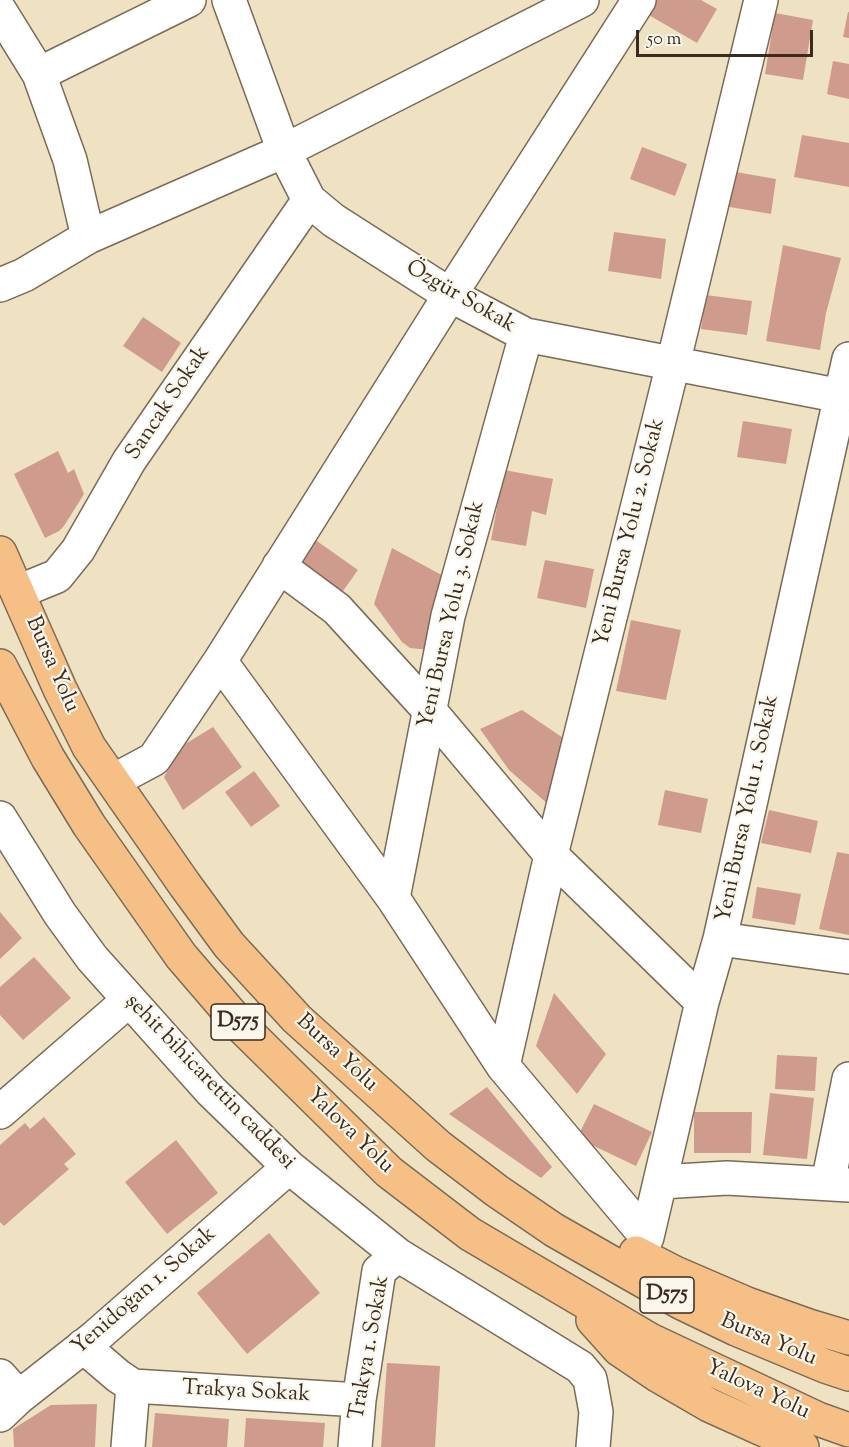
<!DOCTYPE html>
<html>
<head>
<meta charset="utf-8">
<style>
	body { margin:0 }
	#map { position:relative; width:849px; height:1447px; overflow:hidden; background:#eee2c2; font-family:"Sorts Mill Goudy",serif }
	canvas { display:block }
	.scale { position:absolute; left:636px; top:30px; width:177px; height:27px; box-sizing:border-box; border:3px solid #3b2a1e; border-top:0; padding-left:8px; font-size:18px; line-height:21px; white-space:nowrap; color:#3b2a1e; -webkit-text-stroke:4px #fbf7ec; paint-order:stroke }
</style>
</head>
<body>
<div id="map">
<canvas width="849" height="1447"></canvas>
<div class="scale">50 m</div>
</div>
<script>
const c = document.querySelector('canvas').getContext('2d');
c.lineJoin = 'round';
function fillPath(path, color) { c.fillStyle = color; c.fill(path, 'evenodd'); }
const poly = rows => new Path2D(rows.map(r => 'M' + r).join(''));
function trace(path, color, width, dash) { c.strokeStyle = color; c.lineWidth = width; c.lineCap = dash ? 'butt' : 'round'; c.setLineDash(dash || []); c.stroke(path); }
function write(font, color, halo, rows, align = 'center') {
  c.font = font + ' "Sorts Mill Goudy",serif'; c.lineWidth = 4.5; c.setLineDash([]); c.textBaseline = 'middle'; c.strokeStyle = halo; c.fillStyle = color; for (const [text, x, y, turn = 0] of rows) {
    c.save(); c.translate(x, y); c.rotate((+turn || 0) * Math.PI / 180); c.textAlign = isNaN(turn) ? turn : align; if (halo) c.strokeText(text, 0, 0); c.fillText(text, 0, 0); c.restore();
  }
}
fillPath(poly([
	[655,0,701,0,717,9,697,43,647,14],
	[848,12,849,12,849,38,843,37],
	[775,13,813,20,803,80,765,74],
	[833,61,849,64,849,99,827,94],
	[802,135,849,143,849,187,794,177],
	[642,147,687,164,675,196,630,179],
	[730,171,776,179,771,214,724,206],
	[614,232,666,239,661,279,608,271],
	[783,245,841,258,826,313,820,350,766,341],
	[706,295,752,301,747,335,701,329],
	[143,317,181,343,162,372,123,346],
	[743,421,792,429,786,464,737,457],
	[58,451,68,473,74,469,84,494,64,526,59,531,45,538,14,474],
	[504,470,553,479,546,515,532,511,526,546,491,540],
	[314,539,358,570,340,595,296,564],
	[392,548,447,578,430,650,410,648,402,642,374,604],
	[545,560,594,569,586,608,537,598],
	[631,620,681,630,666,700,616,691],
	[522,710,569,742,550,806,509,770,480,729],
	[213,727,242,767,183,810,164,777,172,763,177,749],
	[254,771,280,806,251,827,225,792],
	[665,790,708,799,701,833,658,825],
	[769,810,818,821,811,853,761,843],
	[837,852,849,854,849,935,819,929],
	[757,887,801,894,795,925,752,918],
	[0,912,22,938,0,959],
	[34,957,71,998,23,1040,0,1015,0,987],
	[554,993,606,1054,577,1094,536,1046],
	[777,1055,817,1057,815,1091,775,1089],
	[487,1087,552,1167,541,1178,449,1114],
	[770,1093,814,1098,807,1159,763,1155],
	[594,1104,652,1132,636,1166,577,1138],
	[694,1112,752,1112,751,1153,694,1153],
	[44,1117,76,1154,64,1164,69,1169,4,1226,0,1222,0,1145,25,1123,30,1129],
	[176,1140,218,1193,167,1234,125,1182],
	[269,1233,320,1293,247,1354,197,1293],
	[387,1363,440,1366,435,1447,381,1447],
	[97,1404,95,1447,14,1447,13,1429,51,1405],
	[155,1413,229,1419,227,1447,152,1447],
	[246,1418,325,1423,323,1447,244,1447]
]), '#cf9b8d');
const minor = poly([
	[229,0,284,151,309,200,333,220,450,295,526,335,841,396],
	[0,11,39,74,70,160,88,237],
	[39,74,189,0],
	[0,285,24,275,88,237,284,151,582,0],
	[279,566,337,609,430,711,551,855,702,1002],
	[18,592,57,576,78,550,129,461,309,200],
	[220,661,393,898,503,1066,647,1237],
	[113,781,154,759,220,661,450,295,639,0],
	[0,818,60,914,92,958,211,1091,289,1167,398,1255,580,1367,590,1379,596,1412,593,1447],
	[393,898,448,616,526,335],
	[720,939,849,957],
	[503,1066,551,855,673,364,761,0],
	[0,1112,129,1000],
	[661,1182,727,1178,849,1185],
	[828,1183,849,1079],
	[639,1255,647,1237,702,1002,720,939,849,359],
	[83,1346,118,1376,133,1386,359,1400],
	[0,1376,19,1397],
	[0,1415,19,1397,94,1338,289,1167],
	[128,1447,133,1386],
	[355,1447,359,1400,379,1271,398,1255]
]);
const highway = poly([
	[0,553,60,689,89,747,185,885,229,945,297,1019,438,1146,497,1191,554,1230,682,1303,736,1329,825,1366,849,1374],
	[0,666,48,758,89,825,181,956,242,1027,389,1172,470,1234,650,1340,818,1419,849,1430],
	[636,1253,675,1273,747,1304,809,1326,849,1338],
	[593,1320,619,1349,659,1376,709,1405,802,1447]
]);
trace(minor, '#7a6a57', 36);
trace(highway, '#7a6a57', 36);
trace(minor, '#fff', 33);
trace(highway, '#f5bf86', 33);
for (const [x, y, w] of [
	[238,1022,54],
	[667,1295,54]
]) { const box = new Path2D(); box.roundRect(x - w / 2, y - 18, w, 36, 4.5); c.fillStyle = '#fbf7ec'; c.fill(box); trace(box, '#3b2a1e', 1.5); }
write('bold 21px', '#3b2a1e', null, [
	["D575",238,1022],
	["D575",667,1295]
]);
write('22px', '#3b2a1e', '#fbf7ec', [
	["Özgür Sokak",460,298,30],
	["Sancak Sokak",169,404,-56],
	["Yeni Bursa Yolu 2. Sokak",631,533,-76],
	["Yeni Bursa Yolu 3. Sokak",453,615,-77],
	["Bursa Yolu",51,665,66],
	["Yeni Bursa Yolu 1. Sokak",749,809,-78],
	["Bursa Yolu",336,1054,43],
	["şehit bihicarettin caddesi",209,1083,46],
	["Yalova Yolu",349,1132,44],
	["Yenidoğan 1. Sokak",145,1292,-41],
	["Bursa Yolu",768,1341,23],
	["Trakya 1. Sokak",371,1348,-80],
	["Yalova Yolu",757,1391,25],
	["Trakya Sokak",246,1393,3]
]);
</script>
</body>
</html>
